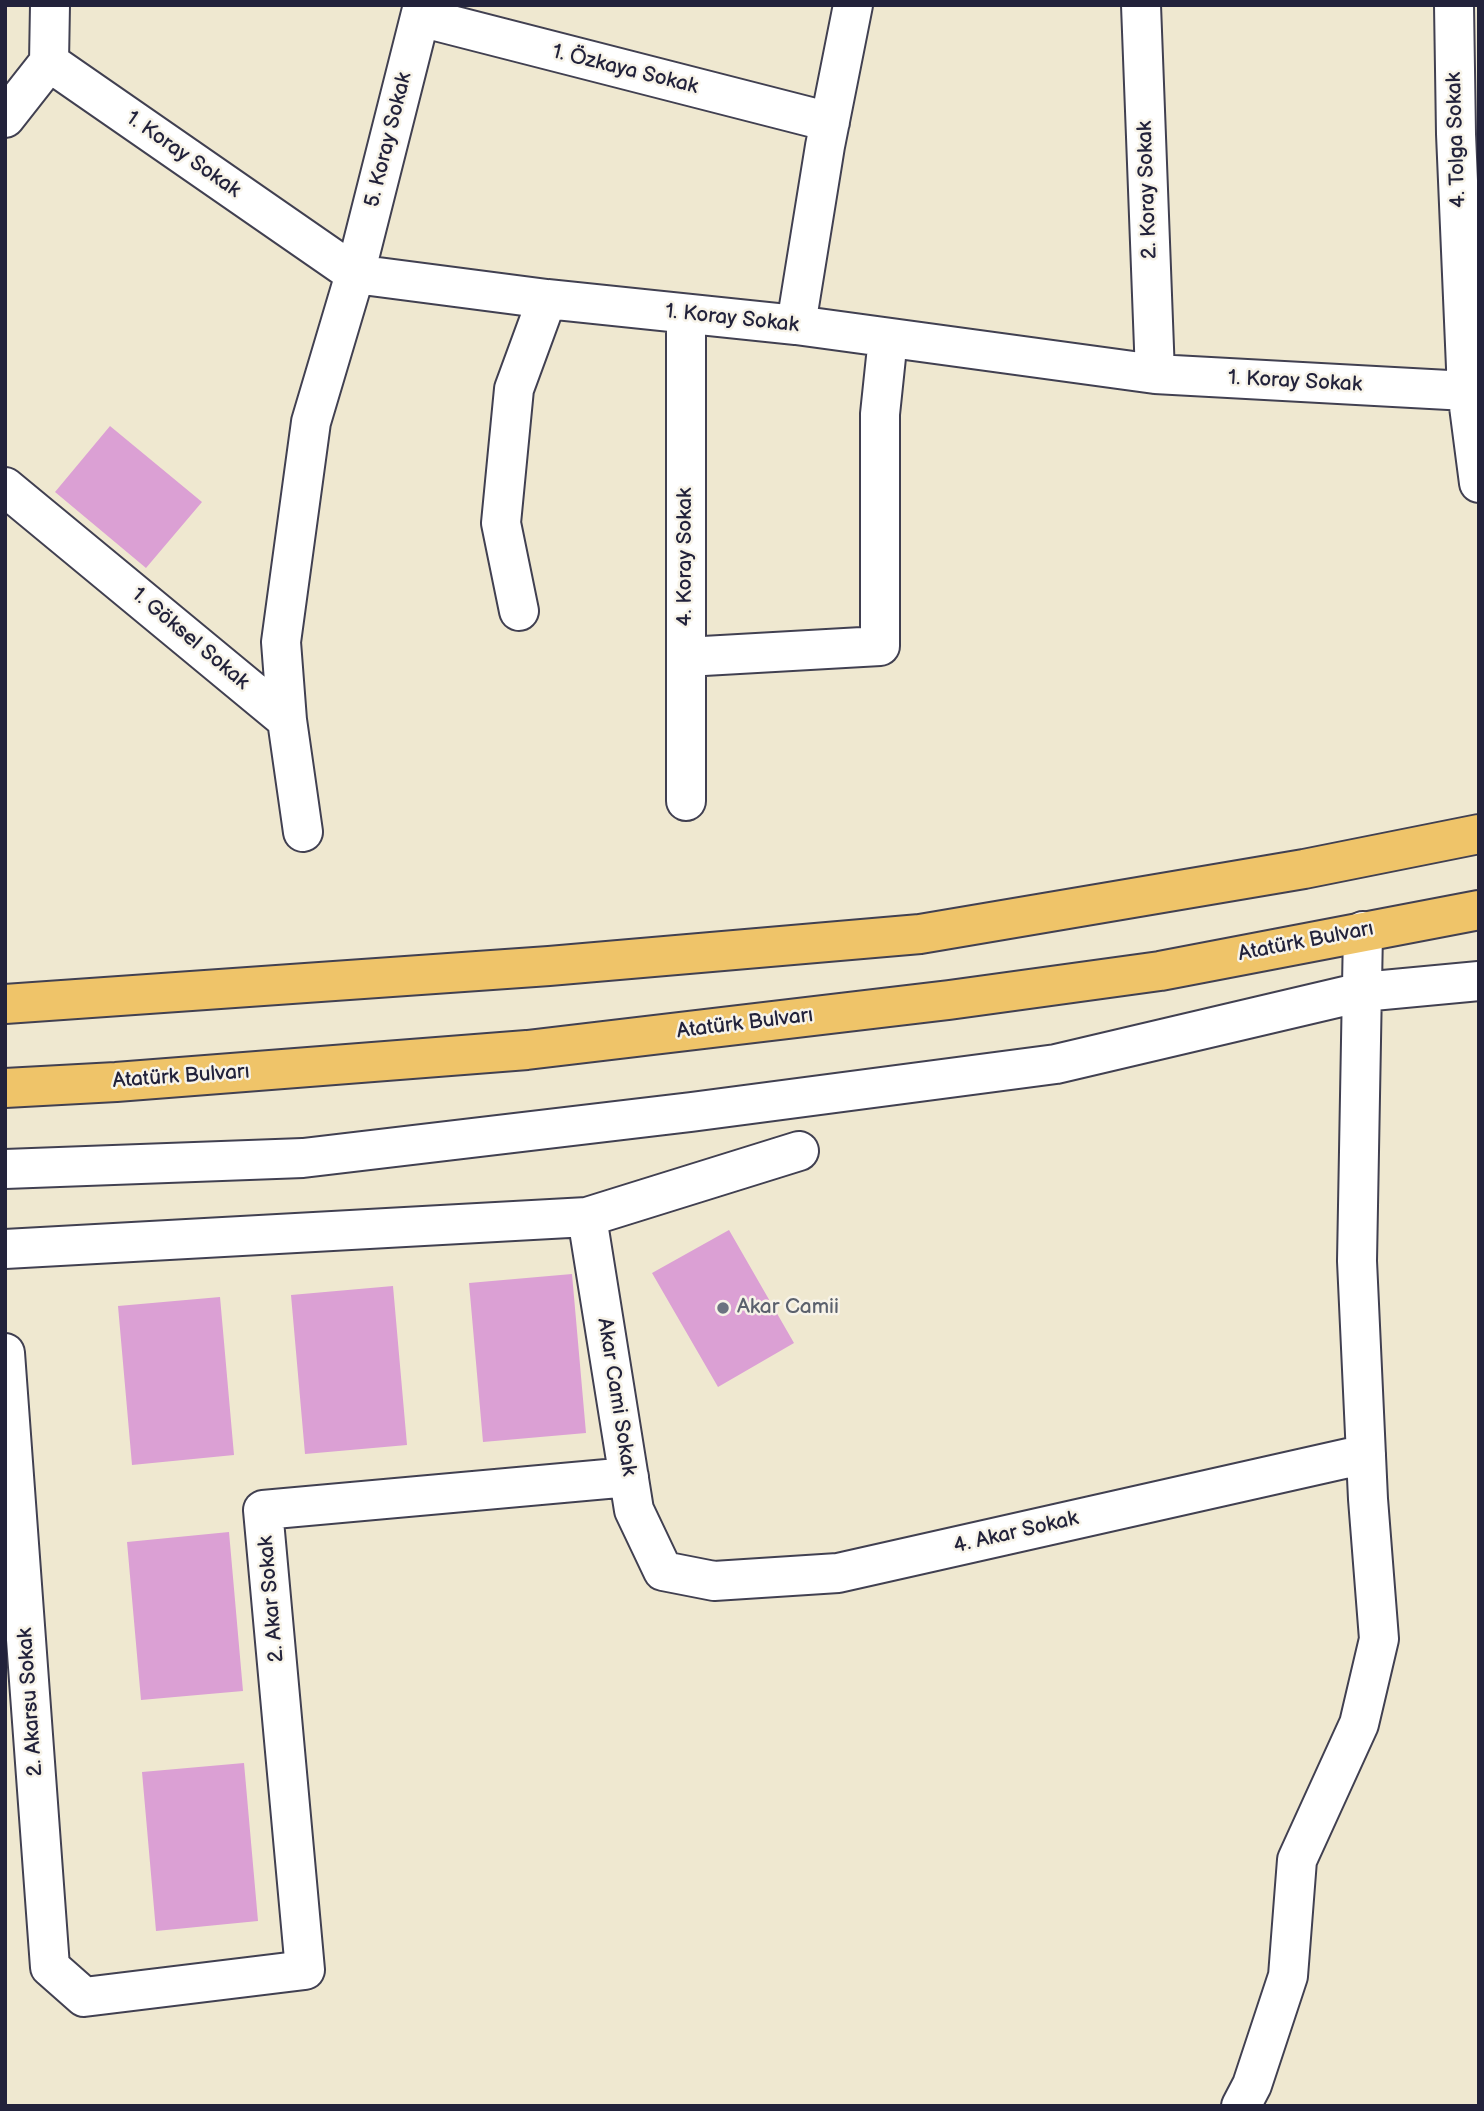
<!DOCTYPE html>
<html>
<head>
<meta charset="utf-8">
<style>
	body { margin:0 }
	#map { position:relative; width:1484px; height:2111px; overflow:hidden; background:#efe8d0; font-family:"Balsamiq Sans",sans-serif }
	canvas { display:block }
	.frame { position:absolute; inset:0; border:7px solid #22223b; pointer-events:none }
</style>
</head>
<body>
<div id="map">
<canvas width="1484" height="2111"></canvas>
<div class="frame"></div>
</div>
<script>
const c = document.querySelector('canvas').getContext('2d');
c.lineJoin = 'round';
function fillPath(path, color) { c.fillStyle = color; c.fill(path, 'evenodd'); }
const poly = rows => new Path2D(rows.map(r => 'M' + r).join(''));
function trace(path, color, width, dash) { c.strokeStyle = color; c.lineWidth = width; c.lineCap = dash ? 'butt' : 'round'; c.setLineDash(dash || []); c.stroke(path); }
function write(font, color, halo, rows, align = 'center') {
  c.font = font + ' "Balsamiq Sans",sans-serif'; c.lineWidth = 5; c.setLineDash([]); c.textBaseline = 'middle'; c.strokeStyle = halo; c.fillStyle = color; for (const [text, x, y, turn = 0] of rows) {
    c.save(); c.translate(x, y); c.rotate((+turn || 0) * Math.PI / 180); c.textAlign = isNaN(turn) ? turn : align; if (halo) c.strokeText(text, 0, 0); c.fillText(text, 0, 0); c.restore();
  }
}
fillPath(poly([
	[110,426,202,502,146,568,55,492],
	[729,1230,794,1343,718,1387,652,1273],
	[572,1274,586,1433,483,1442,469,1283],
	[393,1286,407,1445,305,1454,291,1295],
	[220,1297,234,1455,132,1465,118,1306],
	[229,1532,243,1691,141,1700,127,1542],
	[244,1763,258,1921,156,1931,142,1772]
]), '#dba0d4');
const minor = poly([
	[1141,5,1155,374],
	[1454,5,1456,134,1467,391,1479,483],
	[420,17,830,122],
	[49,62,355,274,547,299,796,325,1155,374,1467,391,1479,389],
	[5,118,49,62,50,5],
	[796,325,825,146,853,5],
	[5,487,287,720,303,832],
	[519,611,501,523,514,389,547,299],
	[686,657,880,646,880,414,888,338],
	[287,720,281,642,311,422,355,274,423,5],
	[686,801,686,314],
	[5,1169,303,1158,691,1112,1056,1064,1362,992,1479,981],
	[587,1217,634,1510,663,1571,714,1581,838,1573,1366,1454],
	[5,1249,587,1217,799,1151],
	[5,1353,50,1967,84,1997,305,1970,263,1510,629,1477],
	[1241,2106,1252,2085,1288,1976,1297,1860,1359,1724,1379,1639,1368,1499,1357,1261,1363,931]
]);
const highway = poly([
	[5,1004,549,966,920,934,1304,869,1479,834],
	[5,1088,116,1082,527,1050,949,1000,1160,971,1479,910]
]);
trace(minor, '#414051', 42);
trace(highway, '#414051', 42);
trace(minor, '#fff', 38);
trace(highway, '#efc469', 38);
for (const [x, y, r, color] of [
	[723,1308,7,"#6b7280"]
]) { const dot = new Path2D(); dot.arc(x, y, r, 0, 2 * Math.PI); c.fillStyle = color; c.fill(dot); trace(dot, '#f7f3e8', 2.5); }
write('21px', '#22223b', '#f7f3e8', [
	["1. Özkaya Sokak",625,70,14],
	["5. Koray Sokak",389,140,-76],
	["4. Tolga Sokak",1457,140,-92],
	["1. Koray Sokak",183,155,35],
	["2. Koray Sokak",1148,190,-92],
	["1. Koray Sokak",732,319,6],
	["1. Koray Sokak",1295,382,3],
	["4. Koray Sokak",686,557,-90],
	["1. Göksel Sokak",190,639,40],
	["Atatürk Bulvarı",1306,942,-11],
	["Atatürk Bulvarı",745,1024,-7],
	["Atatürk Bulvarı",181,1077,-4],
	["Akar Cami Sokak",616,1397,81],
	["4. Akar Sokak",1016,1533,-13],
	["2. Akar Sokak",272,1599,-95],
	["2. Akarsu Sokak",31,1702,-94]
]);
write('21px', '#5b616d', '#f7f3e8', [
	["Akar Camii",737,1308]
], 'left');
</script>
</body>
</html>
